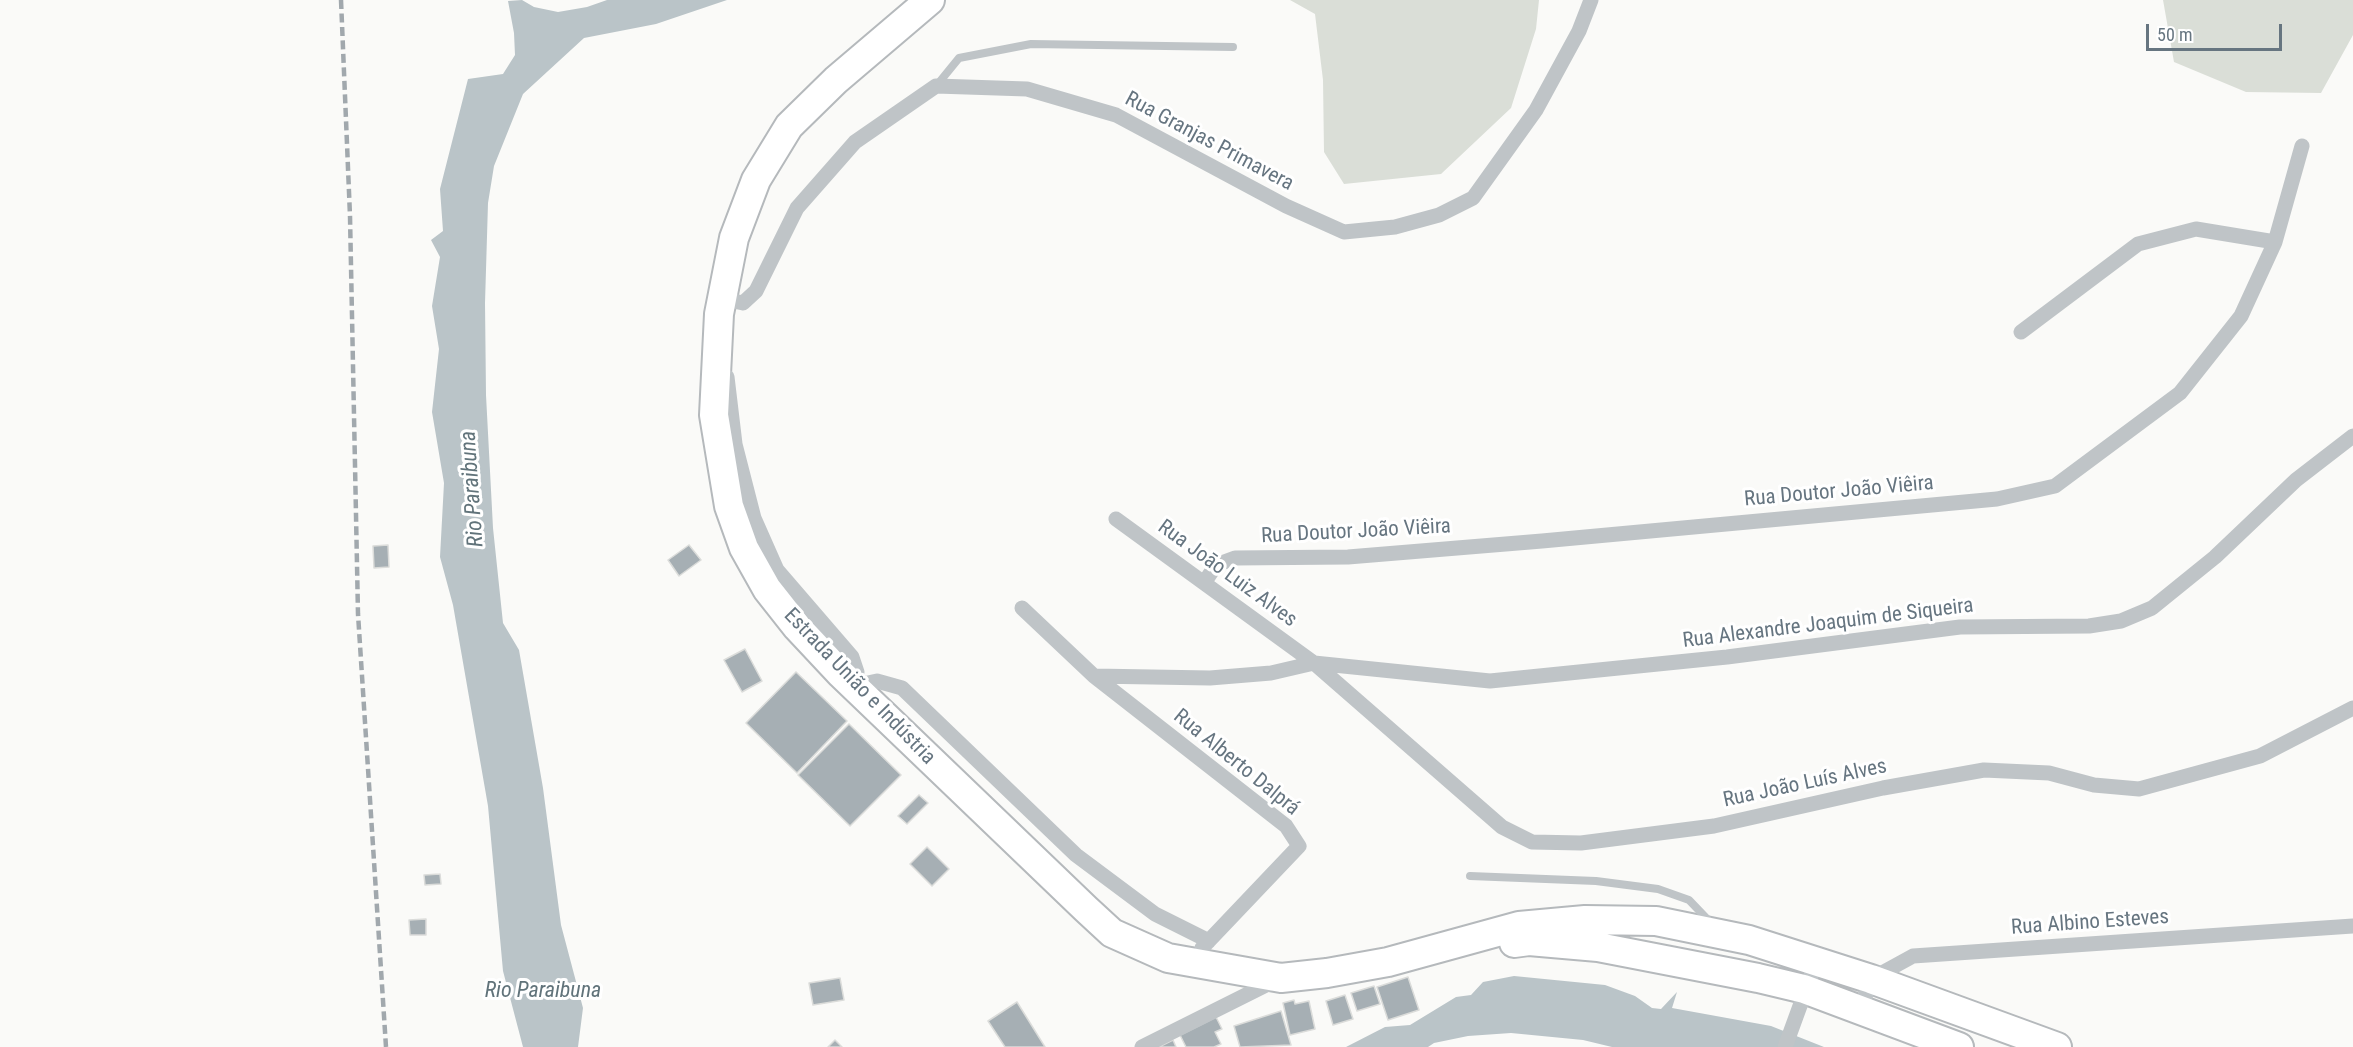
<!DOCTYPE html>
<html>
<head>
<meta charset="utf-8">
<style>
	body { margin:0 }
	#map { position:relative; width:2353px; height:1047px; overflow:hidden; background:#fafaf8; font-family:"Roboto Condensed",sans-serif }
	canvas { display:block }
	.scale { position:absolute; left:2146px; top:24px; width:136px; height:27px; box-sizing:border-box; border:3px solid #667580; border-top:0; padding-left:8px; font-size:18px; line-height:21px; white-space:nowrap; color:#667580; -webkit-text-stroke:4px #fff; paint-order:stroke }
</style>
</head>
<body>
<div id="map">
<canvas width="2353" height="1047"></canvas>
<div class="scale">50 m</div>
</div>
<script>
const c = document.querySelector('canvas').getContext('2d');
c.lineJoin = 'round';
function fillPath(path, color) { c.fillStyle = color; c.fill(path, 'evenodd'); }
const poly = rows => new Path2D(rows.map(r => 'M' + r).join(''));
function trace(path, color, width, dash) { c.strokeStyle = color; c.lineWidth = width; c.lineCap = dash ? 'butt' : 'round'; c.setLineDash(dash || []); c.stroke(path); }
function write(font, color, halo, rows, align = 'center') {
  c.font = font + ' "Roboto Condensed",sans-serif'; c.lineWidth = 6; c.setLineDash([]); c.textBaseline = 'middle'; c.strokeStyle = halo; c.fillStyle = color; for (const [text, x, y, turn = 0] of rows) {
    c.save(); c.translate(x, y); c.rotate((+turn || 0) * Math.PI / 180); c.textAlign = isNaN(turn) ? turn : align; if (halo) c.strokeText(text, 0, 0); c.fillText(text, 0, 0); c.restore();
  }
}
fillPath(poly([
	[1290,0,1539,0,1536,29,1511,108,1441,174,1344,184,1324,152,1323,80,1315,14],
	[2163,0,2353,0,2353,35,2321,93,2246,92,2174,62]
]), '#daded7');
fillPath(poly([
	[522,0,534,7,558,12,587,7,607,0,727,0,656,24,584,38,523,94,494,166,488,203,485,303,486,395,493,528,503,623,519,650,543,788,561,925,583,1008,578,1047,523,1047,503,971,488,806,453,605,440,557,444,483,432,412,439,349,432,306,440,257,431,240,443,231,440,189,468,79,503,74,515,55,514,33,508,1],
	[1514,976,1605,985,1635,996,1652,1008,1661,1009,1677,992,1672,1008,1771,1026,1824,1047,1612,1047,1583,1040,1511,1033,1468,1036,1434,1043,1428,1047,1346,1047,1385,1027,1410,1025,1456,997,1471,995,1483,982]
]), '#bac4c8');
const building = poly([
	[388,545,389,567,374,568,373,546,388,545],
	[689,545,701,560,679,576,668,560,689,545],
	[745,649,762,681,742,692,724,660,745,649],
	[796,672,847,721,797,773,746,723,796,672],
	[849,724,901,775,850,826,798,775,849,724],
	[919,795,928,803,907,824,898,816,919,795],
	[927,847,949,869,932,886,910,864,927,847],
	[440,874,441,884,425,885,424,875,440,874],
	[426,919,426,935,410,935,409,920,426,919],
	[1408,977,1419,1010,1388,1020,1377,987,1408,977],
	[840,978,844,1000,813,1005,809,983,840,978],
	[1374,986,1380,1004,1357,1011,1351,993,1374,986],
	[1345,995,1353,1019,1333,1025,1326,1001,1345,995],
	[1294,1000,1295,1004,1309,1001,1315,1029,1290,1035,1283,1003,1294,1000],
	[1017,1002,1045,1047,1005,1047,988,1021,1017,1002],
	[1281,1011,1291,1045,1240,1047,1234,1026,1281,1011],
	[1216,1017,1222,1029,1215,1032,1221,1044,1214,1047,1186,1047,1180,1035,1216,1017],
	[835,1040,842,1047,828,1047,835,1040],
	[1173,1040,1176,1047,1159,1047,1173,1040]
]);
fillPath(building, '#a6afb4');
trace(building, '#dbdcda', 1.5);
const highway = poly([
	[930,0,836,80,789,126,756,180,734,238,719,314,714,415,729,506,744,548,767,589,797,627,841,674,1086,909,1112,933,1168,958,1281,978,1327,973,1388,962,1519,926,1585,920,1656,921,1749,940,1871,979,2057,1047],
	[1514,943,1529,941,1598,947,1758,978,1804,989,1959,1047]
]);
trace(highway, '#b5b9bc', 32);
trace(poly([
	[937,85,959,58,1031,44,1233,47],
	[1470,876,1596,881,1658,889,1689,900,1711,923]
]), '#bfc4c7', 8);
trace(poly([
	[722,293,729,300,743,303,756,291,797,208,855,142,936,86,1027,89,1116,115,1286,206,1344,232,1395,227,1439,215,1473,198,1536,110,1579,31,1591,0],
	[2021,332,2138,244,2196,229,2275,242],
	[727,377,735,444,754,518,777,570,852,657,857,672,854,686,877,681,902,688,1076,855,1155,914,1209,941],
	[1116,519,1314,663,1502,827,1532,842,1581,843,1714,826,1883,788,1984,770,2049,773,2094,785,2139,789,2260,756,2353,708],
	[1204,583,1216,565,1235,558,1348,557,1542,541,1997,499,2055,486,2180,393,2241,316,2275,242,2302,146],
	[1022,608,1094,676,1286,826,1299,846,1202,948],
	[1094,676,1210,678,1271,673,1314,663,1490,681,1727,657,1960,627,2089,626,2121,621,2152,608,2215,557,2296,480,2353,436],
	[1860,1012,1871,979,1913,956,2353,926],
	[1142,1047,1276,980],
	[1785,1047,1816,962]
]), '#bfc4c7', 15);
trace(highway, '#fff', 28);
trace(poly([
	[341,0,350,216,358,614,386,1047]
]), '#a1a8ad', 4.5, [9, 4.5]);
write('21px', '#667580', '#fff', [
	["Rua Granjas Primavera",1209,142,28],
	["Rua Doutor João Viêira",1839,492,-5],
	["Rua Doutor João Viêira",1356,532,-3],
	["Rua Joāo Luiz Alves",1227,574,36],
	["Rua Alexandre Joaquim de Siqueira",1828,624,-7],
	["Estrada União e Indústria",859,687,46],
	["Rua Alberto Dalprá",1236,763,39],
	["Rua João Luís Alves",1805,784,-12],
	["Rua Albino Esteves",2090,923,-4]
]);
write('italic 22px', '#61737a', '#fff', [
	["Rio Paraibuna",473,489,-94],
	["Rio Paraibuna",543,991]
]);
</script>
</body>
</html>
